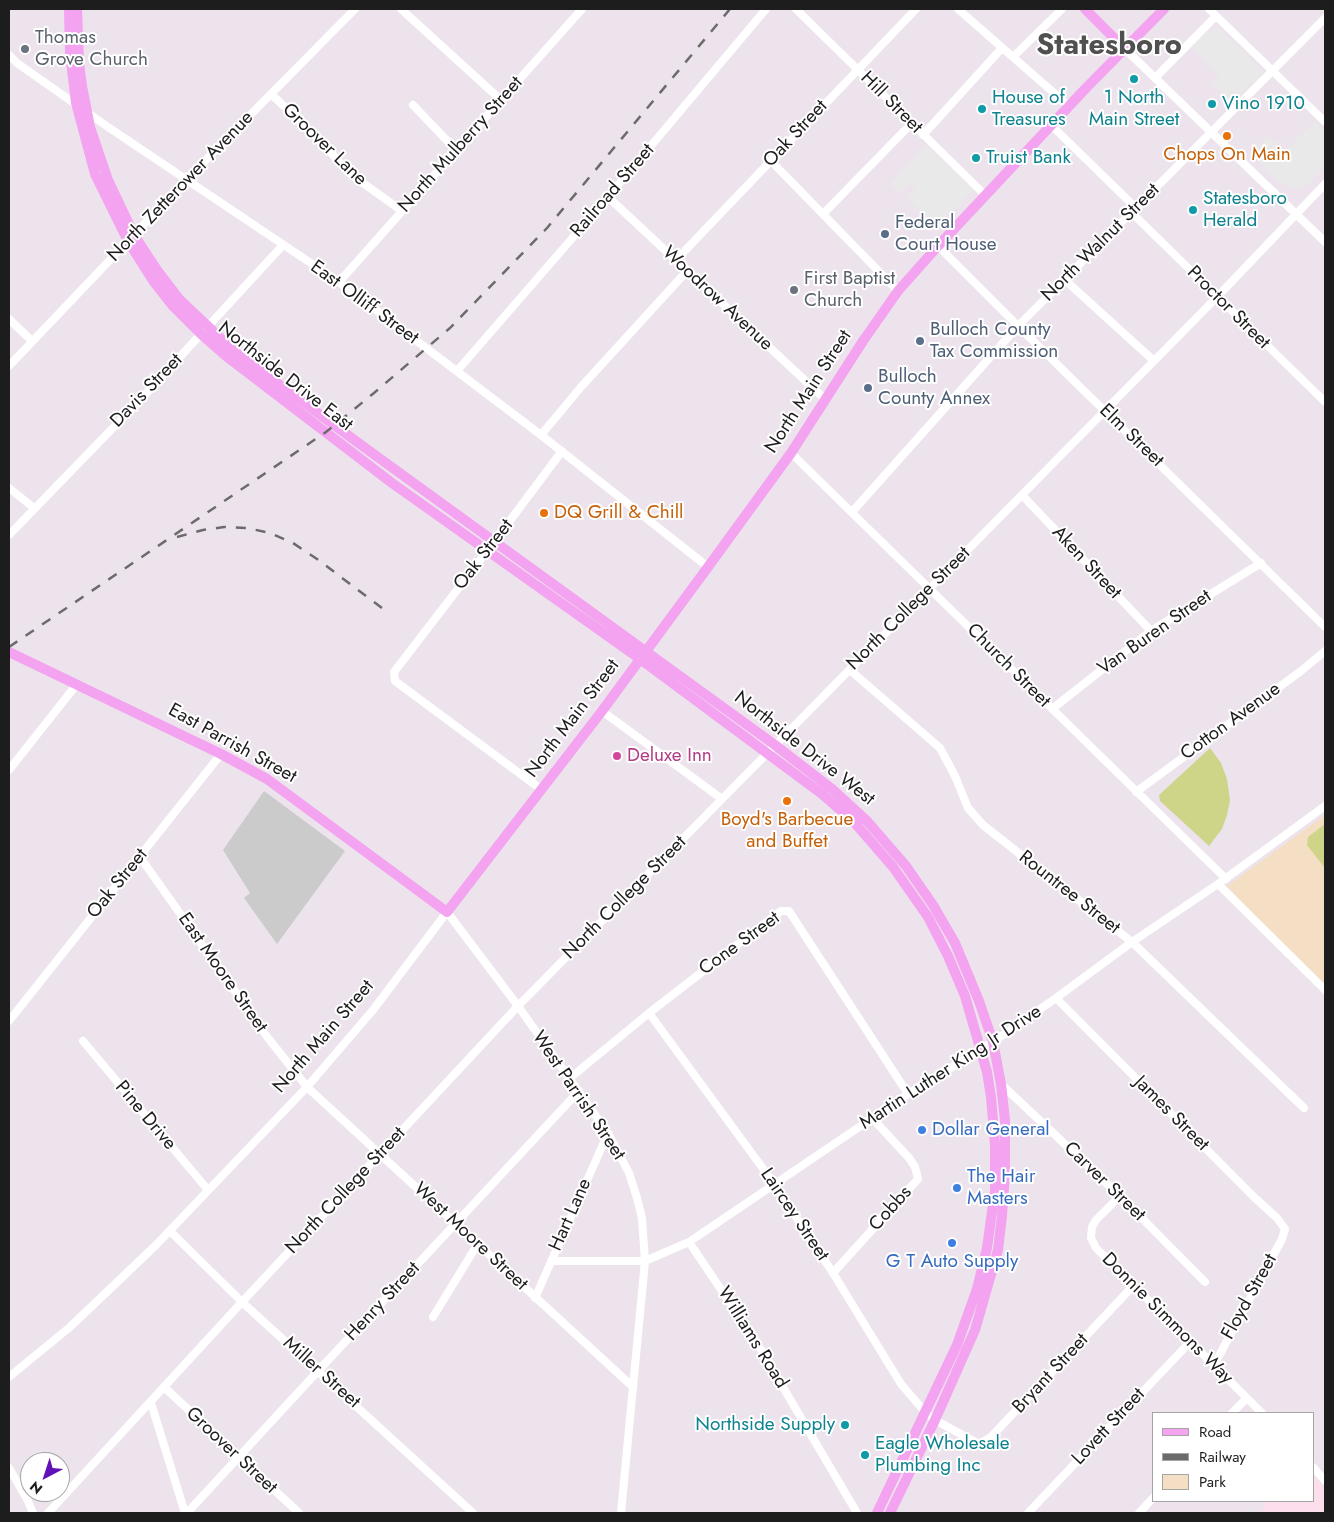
<!DOCTYPE html>
<html>
<head>
<meta charset="utf-8">
<style>
	body { margin:0 }
	#map { position:relative; width:1334px; height:1522px; overflow:hidden; background:#ede3ec; font-family:Jost,sans-serif }
	canvas { display:block }
	.frame { position:absolute; inset:0; border:10px solid #1d1d1d; pointer-events:none }
	.legend { position:absolute; left:1152px; top:1412px; width:162px; height:90px; box-sizing:border-box; background:#fff; border:1px solid #a5a5a5; margin:0; padding:6px 9px; list-style:none; font-size:15px; color:#1d1d1d }
	.legend li { display:flex; align-items:center; gap:10px; height:25px }
	.legend b { width:25px; border:1px solid #a5a5a5 }
	.north { position:absolute; left:20px; top:1452px; width:50px; height:50px; box-sizing:border-box; background:#fff; border:1px solid #a5a5a5; border-radius:50%; rotate:220deg; font-size:14px; font-weight:700; line-height:20px; text-align:center; color:#1d1d1d }
	.north::after { content:''; display:block; margin:auto; width:18px; height:22px; background:#6112b7; clip-path:polygon(50% 0,100% 100%,50% 72%,0 100%) }
</style>
</head>
<body>
<div id="map">
<canvas width="1334" height="1522"></canvas>
<div class="frame"></div>
<ul class="legend">
<li><b style="height:6px;background:#f3a3ef"></b>Road</li>
<li><b style="height:6px;background:#6b6b6b"></b>Railway</li>
<li><b style="height:14px;background:#f4dec4"></b>Park</li>
</ul>
<div class="north">N</div>
</div>
<script>
const c = document.querySelector('canvas').getContext('2d');
c.lineJoin = 'round';
function fillPath(path, color) { c.fillStyle = color; c.fill(path, 'evenodd'); }
const poly = rows => new Path2D(rows.map(r => 'M' + r).join(''));
function trace(path, color, width, dash) { c.strokeStyle = color; c.lineWidth = width; c.lineCap = dash ? 'butt' : 'round'; c.setLineDash(dash || []); c.stroke(path); }
function write(font, color, halo, rows, align = 'center') {
  c.font = font + ' Jost,sans-serif'; c.lineWidth = 4; c.setLineDash([]); c.textBaseline = 'middle'; c.strokeStyle = halo; c.fillStyle = color; for (const [text, x, y, turn = 0] of rows) {
    c.save(); c.translate(x, y); c.rotate((+turn || 0) * Math.PI / 180); c.textAlign = isNaN(turn) ? turn : align; if (halo) c.strokeText(text, 0, 0); c.fillText(text, 0, 0); c.restore();
  }
}
fillPath(poly([
	[1313,1475,1325,1488,1325,1513,1261,1513,1267,1501,1313,1501]
]), '#fcdeed');
fillPath(poly([
	[264,791,345,851,277,944,244,898,250,893,223,850]
]), '#cbcbcb');
fillPath(poly([
	[1325,815,1325,984,1246,907,1227,886]
]), '#f4dec4');
fillPath(poly([
	[1210,748,1221,763,1227,779,1230,800,1227,815,1222,829,1209,846,1160,801,1159,795],
	[1325,824,1325,868,1307,845,1308,837]
]), '#ced588');
fillPath(poly([
	[1217,26,1264,72,1231,104,1212,85,1219,77,1190,46,1205,29,1209,33],
	[1315,121,1325,133,1325,167,1304,188,1291,187,1283,183,1281,184,1251,153,1268,136,1285,152],
	[926,145,973,190,937,227,907,198,916,189,910,183,900,193,891,184]
]), '#e9e9e9');
trace(poly([
	[401,9,501,100],
	[796,9,986,196],
	[958,9,1070,107],
	[1209,9,1325,122],
	[1124,48,1325,242],
	[9,55,17,63,108,127,339,282,541,435,708,567],
	[1014,56,1062,9],
	[1155,78,1216,16],
	[271,94,319,139,349,173,402,211],
	[413,105,456,150],
	[1052,126,1136,208],
	[923,135,1002,48],
	[771,161,898,291],
	[608,197,826,400],
	[1132,213,1325,402],
	[823,214,912,123],
	[938,246,1018,326,1325,627],
	[676,260,916,9],
	[1065,280,1153,360],
	[339,282,582,9],
	[9,319,32,341],
	[9,366,187,179,355,9],
	[457,371,608,197,766,9],
	[541,435,581,387,687,271],
	[791,453,1226,879],
	[9,488,34,508],
	[1022,495,1151,631],
	[852,512,1018,326,1325,18],
	[9,535,143,397,283,245],
	[850,670,940,748,955,776,968,808,983,825,1132,942,1304,1108],
	[1052,709,1151,631,1261,563],
	[602,711,722,799],
	[9,770,77,684],
	[542,790,395,681,394,672,494,542,562,451],
	[1136,792,1301,671,1325,651],
	[140,857,268,1038,307,1087,633,1387],
	[1218,884,1325,990],
	[1056,998,1255,1198,1277,1218,1285,1229,1282,1239,1214,1365],
	[649,1013,775,1185,833,1273,901,1384,925,1412,935,1420,979,1444,991,1437,1133,1286],
	[9,1021,221,754],
	[83,1041,208,1190],
	[570,1078,649,1013,781,911,789,911,908,1094],
	[1001,1084,1120,1196,1205,1282],
	[1120,1196,1096,1220,1092,1227,1091,1238,1096,1248,1262,1413],
	[170,1231,242,1302,473,1513],
	[689,1242,757,1343,857,1513],
	[551,1261,645,1261,689,1242,908,1094,993,1042,1056,998,1132,942,1218,884,1325,806],
	[833,1273,918,1179,915,1167,909,1158,873,1119],
	[535,1298,608,1133],
	[433,1317,477,1245],
	[9,1377,70,1327,155,1246,307,1087,373,1010,447,912,518,1006,608,1133,629,1173,637,1198,642,1218,645,1261,621,1513],
	[164,1387,299,1513],
	[151,1403,185,1513],
	[1232,1413,1247,1398],
	[1313,1467,1325,1481],
	[9,1468,27,1499,33,1513],
	[48,1513,242,1302,518,1006,1217,297,1325,184],
	[187,1513,318,1371,579,1091],
	[1028,1513,1190,1342],
	[1139,1513,1153,1498]
]), '#fff', 8);
trace(poly([
	[69,9,70,53,76,103,95,174,128,241,154,282,172,305,201,334,226,356,392,483,640,659,822,794,854,822,893,867,928,917,948,956,965,996,987,1072,991,1097,995,1144,995,1190,987,1248,977,1289,957,1345,877,1513],
	[77,9,79,63,82,86,90,127,108,180,134,235,157,270,180,300,235,352,368,450,775,745,832,789,867,821,906,866,933,905,955,943,979,1001,993,1042,1001,1084,1005,1120,1005,1173,1002,1216,998,1250,975,1330,935,1420,890,1513],
	[1085,9,1124,48],
	[9,652,221,754,267,779,447,912,602,711,708,567,791,453,863,341,898,291,938,246,1086,88,1164,9]
]), '#f3a3ef', 10);
trace(poly([
	[177,537,203,530,224,527,247,528,270,533,293,543,317,559,382,608],
	[9,647,326,432,374,393,450,328,547,228,730,9]
]), '#6b6b6b', 2.5, [10, 10]);
for (const [x, y, r, color] of [
	[25,49,5,"#6b7280"],
	[1134,79,5,"#0f9aa8"],
	[1212,104,5,"#0f9aa8"],
	[982,109,5,"#0f9aa8"],
	[1227,136,5,"#e8710a"],
	[976,158,5,"#0f9aa8"],
	[1193,210,5,"#0f9aa8"],
	[885,234,5,"#5c6f8a"],
	[794,290,5,"#6b7280"],
	[920,341,5,"#5c6f8a"],
	[868,388,5,"#5c6f8a"],
	[544,513,5,"#e8710a"],
	[617,756,5,"#d1479c"],
	[787,801,5,"#e8710a"],
	[922,1130,5,"#3f7fe0"],
	[957,1188,5,"#3f7fe0"],
	[952,1243,5,"#3f7fe0"],
	[845,1425,5,"#0f9aa8"],
	[865,1455,5,"#0f9aa8"]
]) { const dot = new Path2D(); dot.arc(x, y, r, 0, 2 * Math.PI); c.fillStyle = color; c.fill(dot); trace(dot, '#fff', 2); }
write('19px', '#5b616d', '#fff', [
	["Thomas",35,38],
	["Grove Church",35,60],
	["First Baptist",804,279],
	["Church",804,301]
], 'left');
write('19px', '#0d838f', '#fff', [
	["House of",992,98],
	["Treasures",992,120],
	["1 North",1134,98,"center"],
	["Main Street",1134,120,"center"],
	["Vino 1910",1222,104],
	["Truist Bank",986,158],
	["Statesboro",1203,199],
	["Herald",1203,221],
	["Northside Supply",835,1425,"right"],
	["Eagle Wholesale",875,1444],
	["Plumbing Inc",875,1466]
], 'left');
write('19px', '#1d1d1d', '#fff', [
	["Hill Street",891,103,45],
	["Oak Street",796,134,-47],
	["Groover Lane",324,145,44],
	["North Mulberry Street",461,145,-48],
	["North Zetterower Avenue",181,187,-46],
	["Railroad Street",613,191,-49],
	["North Walnut Street",1101,243,-45],
	["Woodrow Avenue",717,299,43],
	["East Olliff Street",364,303,36],
	["Proctor Street",1228,308,45],
	["Northside Drive East",285,377,38],
	["Davis Street",147,391,-46],
	["North Main Street",809,392,-57],
	["Elm Street",1131,436,44],
	["Oak Street",484,555,-52],
	["Aken Street",1086,563,47],
	["North College Street",909,609,-45],
	["Van Buren Street",1155,633,-35],
	["Church Street",1008,666,45],
	["North Main Street",573,719,-53],
	["Cotton Avenue",1231,722,-36],
	["East Parrish Street",232,744,29],
	["Northside Drive West",804,749,38],
	["Oak Street",118,884,-51],
	["Rountree Street",1069,893,38],
	["North College Street",625,898,-45],
	["Cone Street",740,944,-36],
	["East Moore Street",222,973,55],
	["North Main Street",324,1037,-49],
	["Martin Luther King Jr Drive",951,1068,-33],
	["West Parrish Street",578,1096,56],
	["James Street",1171,1114,45],
	["Pine Drive",145,1116,50],
	["Carver Street",1104,1182,44],
	["North College Street",346,1191,-47],
	["Cobbs",891,1209,-48],
	["Hart Lane",571,1215,-66],
	["Laircey Street",794,1215,56],
	["West Moore Street",470,1237,43],
	["Floyd Street",1250,1297,-61],
	["Henry Street",383,1302,-47],
	["Donnie Simmons Way",1167,1319,45],
	["Williams Road",752,1338,58],
	["Miller Street",321,1373,42],
	["Bryant Street",1051,1374,-47],
	["Lovett Street",1109,1427,-47],
	["Groover Street",231,1451,43]
]);
write('19px', '#c56008', '#fff', [
	["Chops On Main",1227,155],
	["DQ Grill & Chill",554,513,"left"],
	["Boyd's Barbecue",787,820],
	["and Buffet",787,842]
]);
write('19px', '#4e5e75', '#fff', [
	["Federal",895,223],
	["Court House",895,245],
	["Bulloch County",930,330],
	["Tax Commission",930,352],
	["Bulloch",878,377],
	["County Annex",878,399]
], 'left');
write('19px', '#b23c85', '#fff', [
	["Deluxe Inn",627,756]
], 'left');
write('19px', '#366cbe', '#fff', [
	["Dollar General",932,1130],
	["The Hair",967,1177],
	["Masters",967,1199],
	["G T Auto Supply",952,1262,"center"]
], 'left');
write('bold 29px', '#505050', '#fff', [
	["Statesboro",1109,47]
]);
</script>
</body>
</html>
